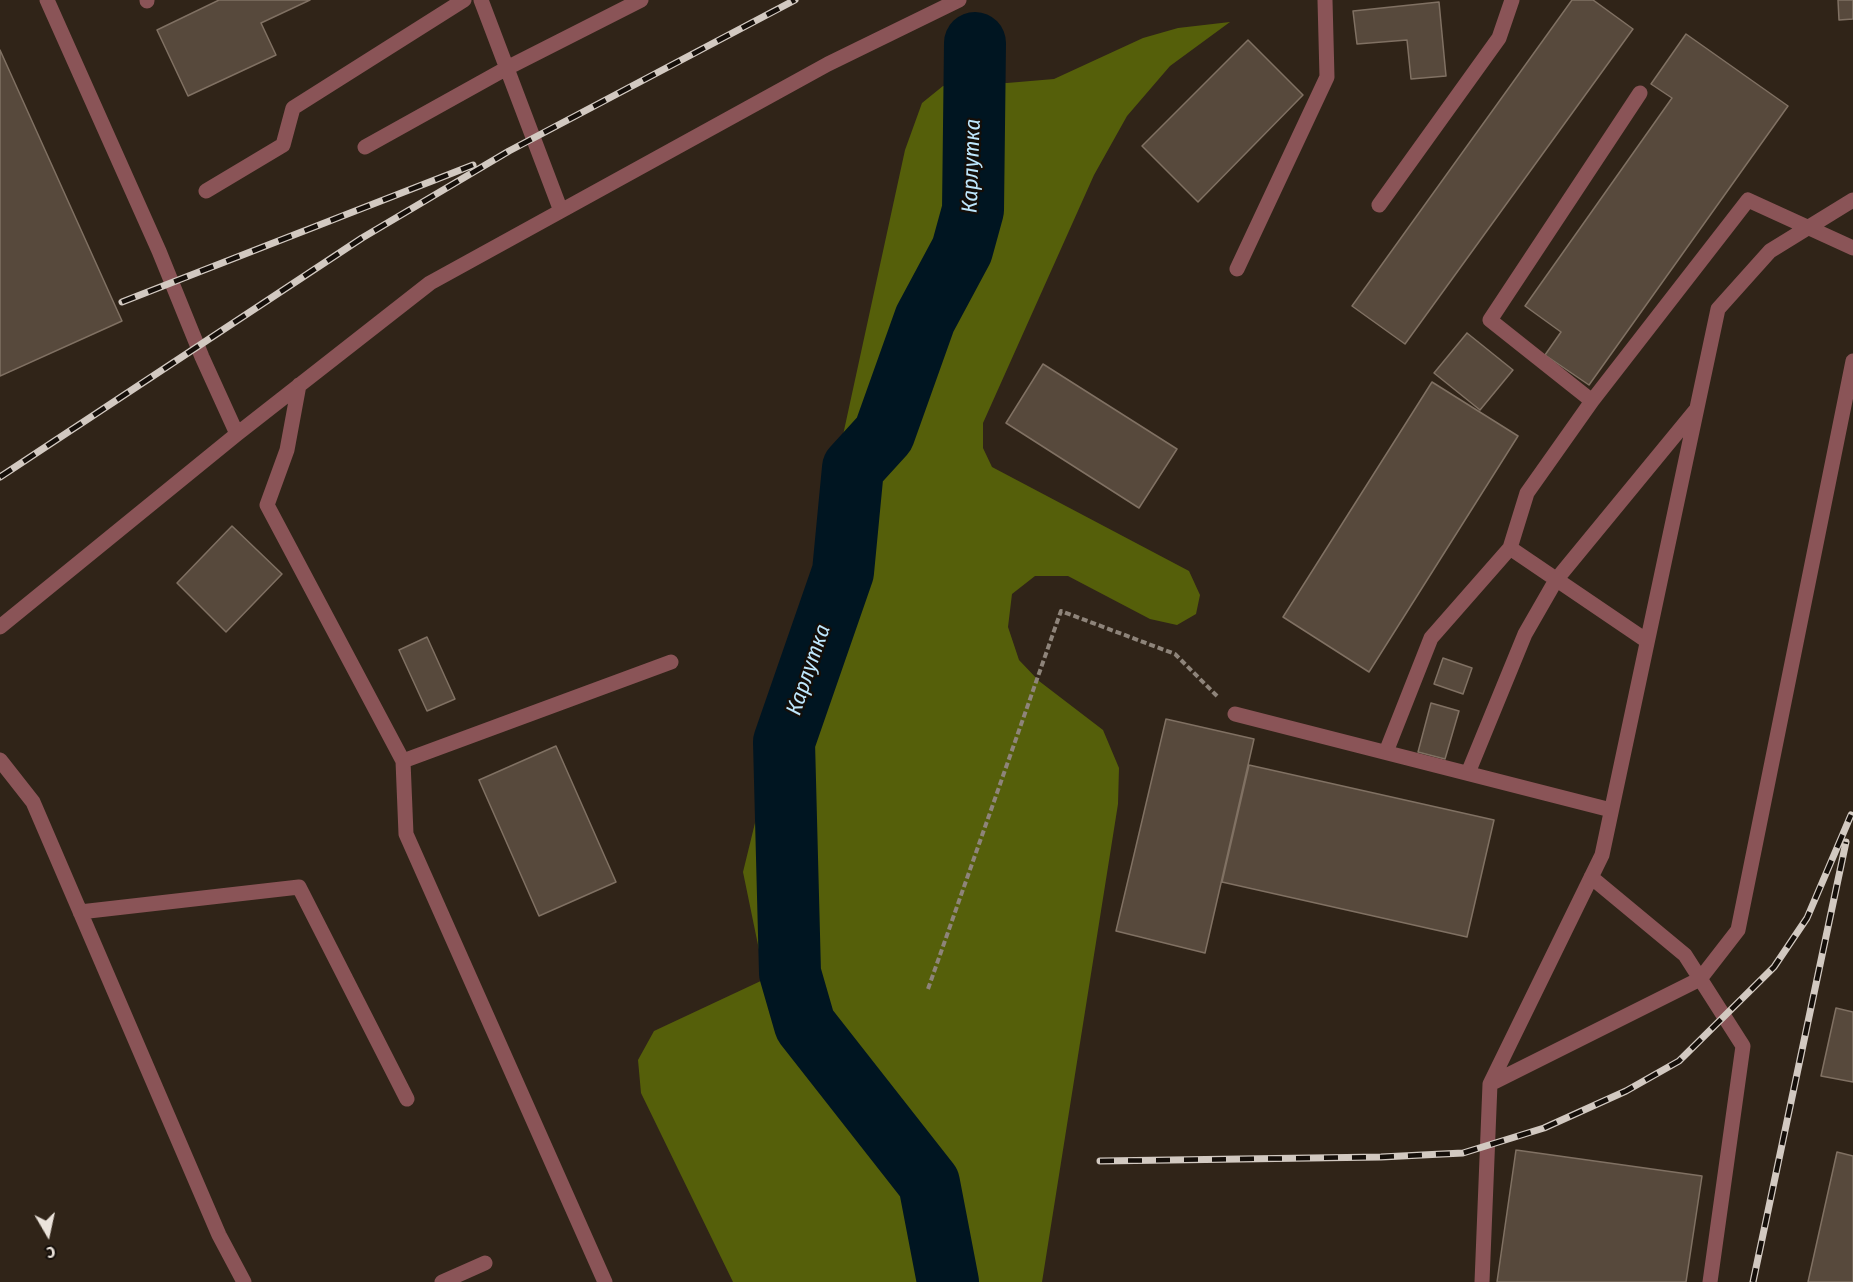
<!DOCTYPE html>
<html>
<head>
<meta charset="utf-8">
<style>
	body { margin:0 }
	#map { position:relative; width:1853px; height:1282px; overflow:hidden; background:#302418; font-family:"Fira Sans Condensed",sans-serif }
	canvas { display:block }
	.north { position:absolute; left:18px; top:1204px; width:60px; height:60px; -webkit-text-stroke:4px #140e09; paint-order:stroke; rotate:171deg; font-size:16px; font-weight:700; line-height:24px; text-align:center; color:#ebe3db }
	.north::after { content:''; display:block; margin:auto; width:21px; height:27px; background:#ebe3db; clip-path:polygon(50% 0,100% 100%,50% 72%,0 100%) }
</style>
</head>
<body>
<div id="map">
<canvas width="1853" height="1282"></canvas>
<div class="north">С</div>
</div>
<script>
const c = document.querySelector('canvas').getContext('2d');
c.lineJoin = 'round';
function fillPath(path, color) { c.fillStyle = color; c.fill(path, 'evenodd'); }
const poly = rows => new Path2D(rows.map(r => 'M' + r).join(''));
function trace(path, color, width, dash) { c.strokeStyle = color; c.lineWidth = width; c.lineCap = dash ? 'butt' : 'round'; c.setLineDash(dash || []); c.stroke(path); }
function write(font, color, halo, rows, align = 'center') {
  c.font = font + ' "Fira Sans Condensed",sans-serif'; c.lineWidth = 4.5; c.setLineDash([]); c.textBaseline = 'middle'; c.strokeStyle = halo; c.fillStyle = color; for (const [text, x, y, turn = 0] of rows) {
    c.save(); c.translate(x, y); c.rotate((+turn || 0) * Math.PI / 180); c.textAlign = isNaN(turn) ? turn : align; if (halo) c.strokeText(text, 0, 0); c.fillText(text, 0, 0); c.restore();
  }
}
fillPath(poly([
	[1230,22,1170,66,1127,116,1094,175,983,423,983,448,992,467,1189,571,1200,595,1196,614,1177,625,1150,619,1068,576,1035,576,1012,594,1008,627,1019,660,1039,681,1103,730,1119,768,1118,804,1042,1282,733,1282,641,1093,638,1060,654,1031,765,979,743,872,788,688,905,150,922,103,943,86,973,81,1007,83,1054,79,1143,38,1178,28]
]), '#555f0a');
trace(poly([
	[948,1282,929,1183,805,1025,790,973,784,742,843,572,853,468,884,434,925,319,962,250,973,210,975,43]
]), '#001521', 62);
const building = poly([
	[219,0,310,0,261,23,276,55,188,96,157,30,219,0],
	[1572,0,1593,0,1633,29,1405,344,1352,306,1572,0],
	[1838,0,1853,0,1853,19,1839,20,1838,0],
	[1439,2,1446,76,1411,79,1407,40,1357,44,1353,11,1439,2],
	[1686,34,1788,106,1589,385,1545,355,1561,332,1525,306,1672,98,1651,84,1686,34],
	[1248,40,1303,95,1198,202,1142,146,1248,40],
	[0,50,122,321,0,376,0,50],
	[1467,333,1513,370,1480,410,1434,373,1467,333],
	[1043,364,1177,449,1139,508,1006,423,1043,364],
	[1432,382,1518,436,1369,672,1283,617,1432,382],
	[232,526,282,574,226,632,177,583,232,526],
	[427,637,455,699,427,711,399,650,427,637],
	[1443,658,1472,668,1463,694,1434,684,1443,658],
	[1431,703,1459,711,1445,759,1418,752,1431,703],
	[1166,719,1254,739,1205,953,1116,931,1166,719],
	[556,746,616,882,539,916,479,780,556,746],
	[1249,765,1494,820,1467,937,1222,882,1249,765],
	[1836,1008,1853,1012,1853,1082,1821,1076,1836,1008],
	[1516,1150,1702,1176,1686,1282,1497,1282,1516,1150],
	[1837,1152,1853,1156,1853,1282,1808,1282,1837,1152]
]);
fillPath(building, '#57493c');
trace(building, '#807163', 1.5);
trace(poly([
	[928,989,1061,611,1175,654,1219,698]
]), '#8e847a', 4, [6, 3]);
trace(poly([
	[47,0,159,251,202,357,237,434],
	[147,0,147,1],
	[481,0,561,211],
	[1640,93,1490,320,1592,401,1748,200,1853,248],
	[365,147,507,68,641,0],
	[206,191,283,145,293,108,464,0],
	[1379,205,1499,38,1512,0],
	[1237,269,1327,77,1325,0],
	[299,385,287,450,267,505,403,761,406,834,605,1282],
	[1592,401,1527,493,1510,548,1647,641],
	[0,627,237,434,430,283,828,64,959,0],
	[1235,714,1611,810],
	[1386,752,1431,638,1510,548],
	[0,760,33,802,219,1235,244,1282],
	[403,761,671,662],
	[1468,773,1525,634,1556,580,1695,411],
	[1591,877,1685,955,1743,1046,1710,1282],
	[80,912,299,887,407,1099],
	[1490,1084,1700,979,1738,930,1853,361],
	[442,1282,485,1263],
	[1482,1282,1490,1084,1602,855,1718,309,1770,251,1853,200]
]), '#8a5457', 15);
const rail = poly([
	[122,302,473,165],
	[0,477,362,238,509,151,795,0],
	[1100,1161,1381,1157,1463,1153,1544,1128,1626,1091,1679,1061,1774,967,1807,918,1851,815],
	[1753,1282,1846,842]
]);
trace(rail, '#d2c9c1', 7);
trace(rail, '#140e09', 4.5, [14]);
write('italic 22px', '#bee7fd', '#140e09', [
	["Карлутка",972,166,-88],
	["Карлутка",809,670,-71]
]);
</script>
</body>
</html>
